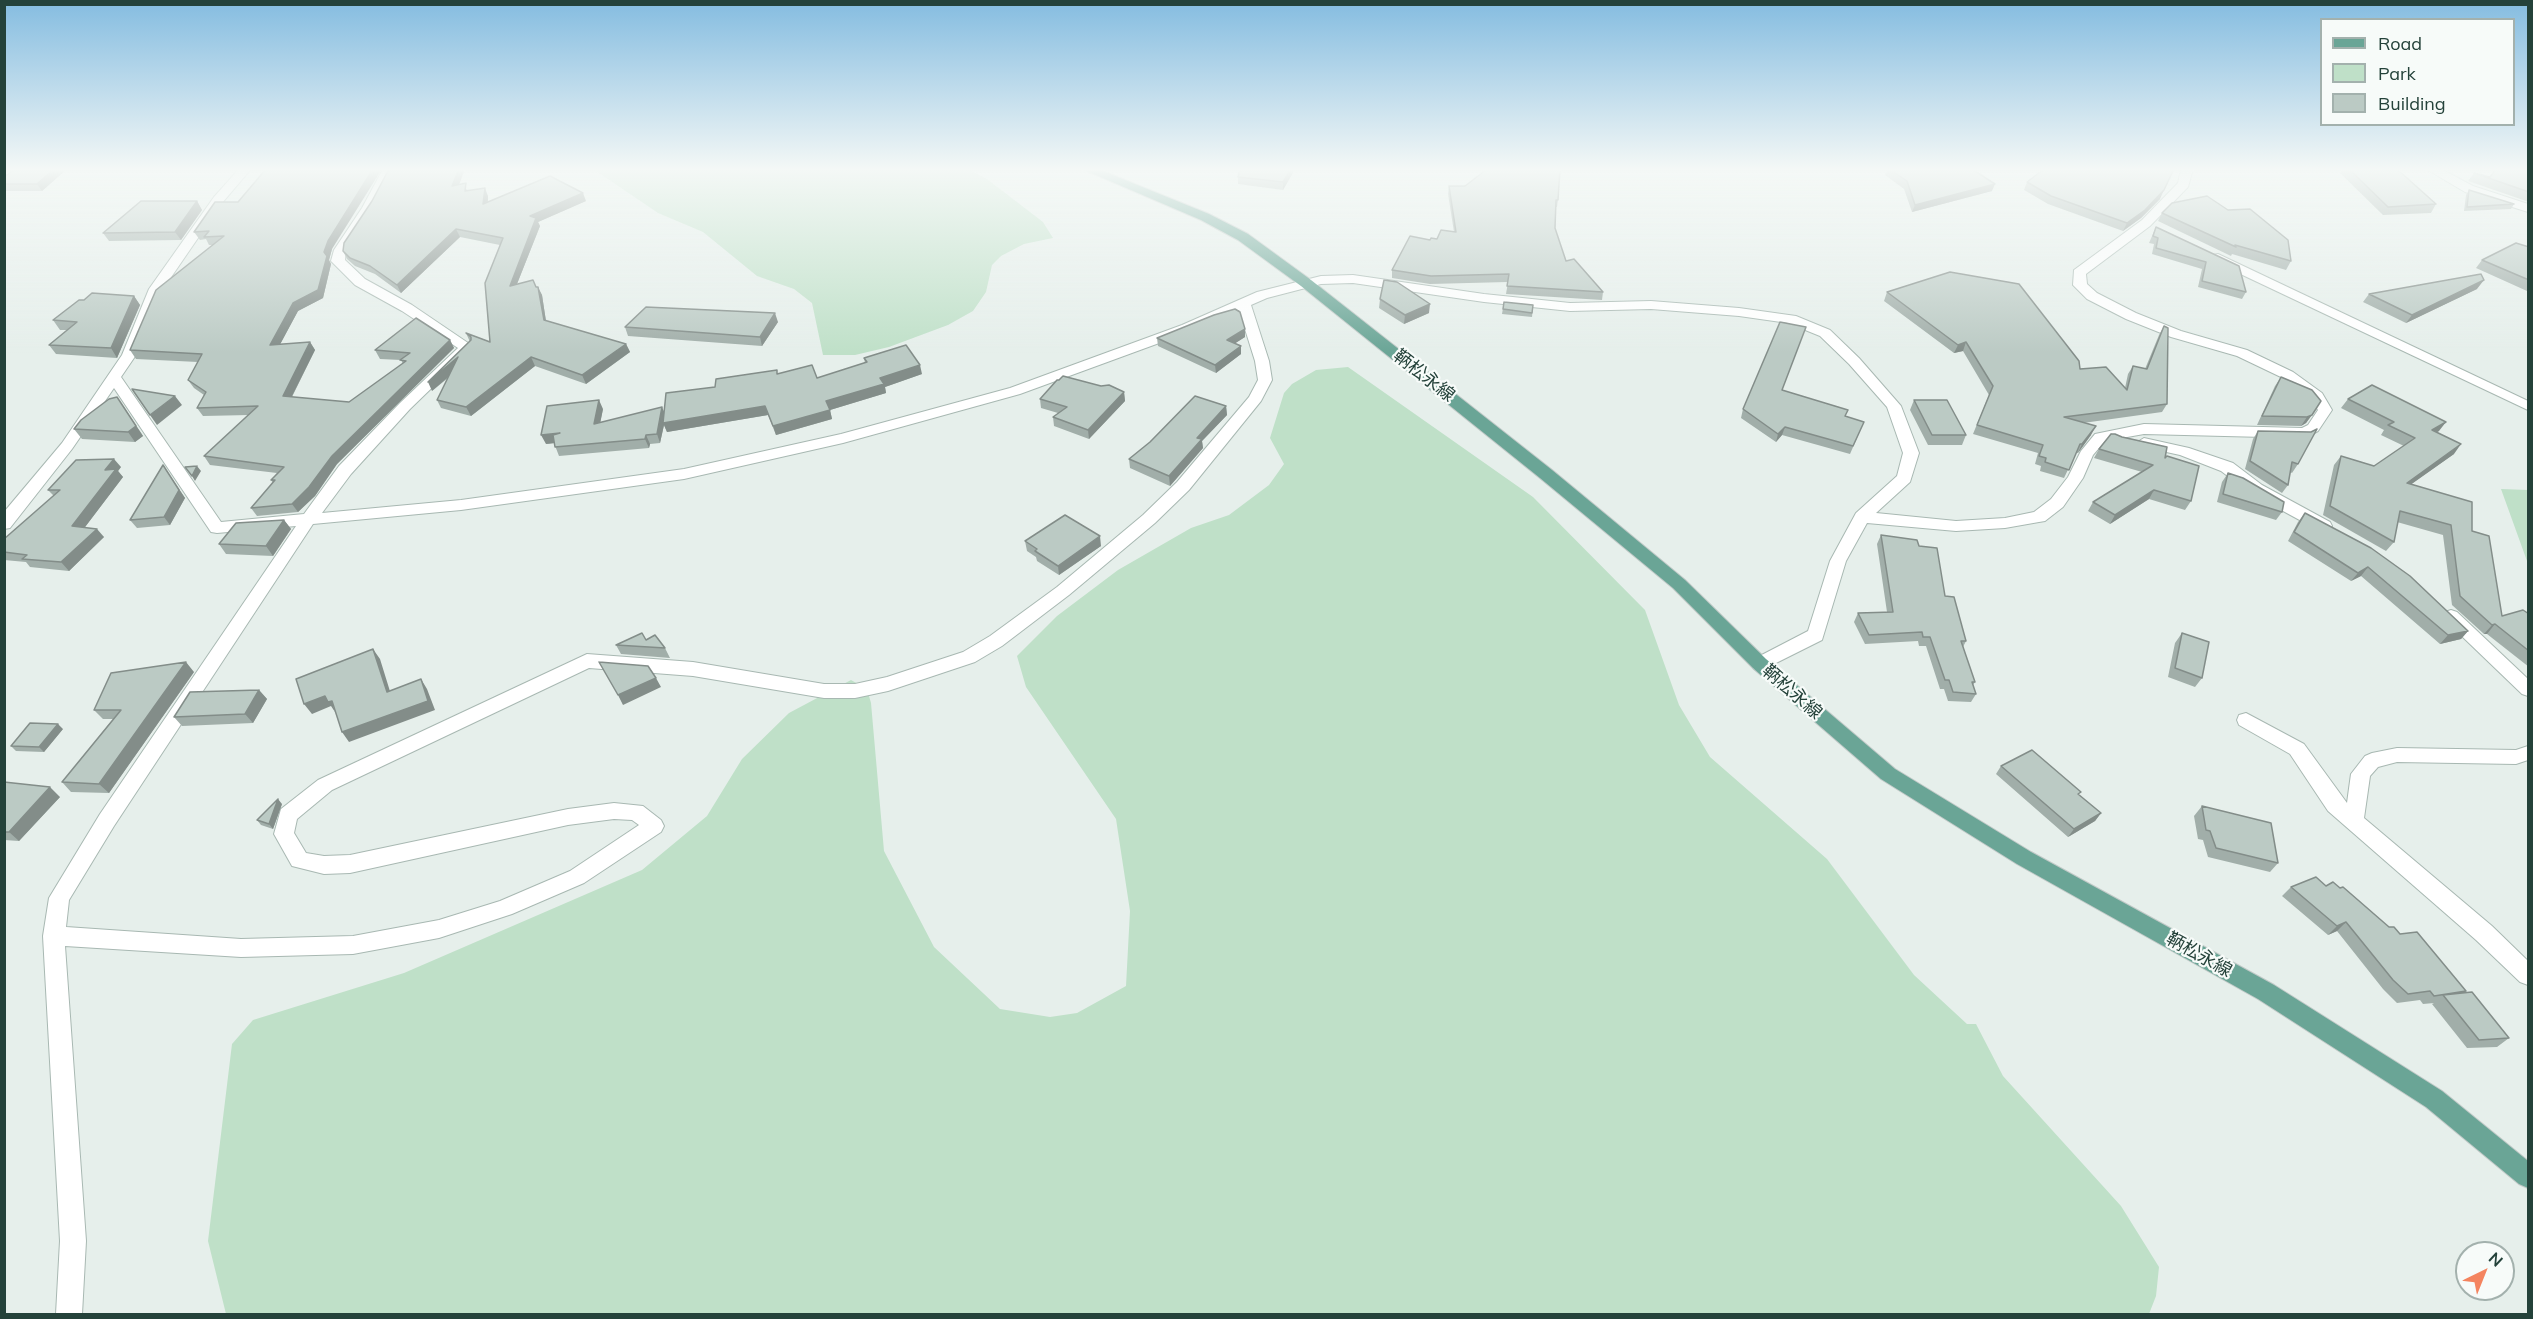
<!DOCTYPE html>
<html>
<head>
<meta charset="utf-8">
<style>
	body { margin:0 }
	#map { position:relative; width:2533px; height:1319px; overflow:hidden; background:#e6efeb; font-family:Mulish,sans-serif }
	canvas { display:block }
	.frame { position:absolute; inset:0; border:6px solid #24423a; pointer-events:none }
	.legend { position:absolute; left:2320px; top:18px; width:195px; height:108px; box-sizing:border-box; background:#f7fbf9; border:2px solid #a3b1ad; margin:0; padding:8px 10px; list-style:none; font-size:18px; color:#24423a }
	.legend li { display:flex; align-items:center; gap:12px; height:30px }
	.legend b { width:30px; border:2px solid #a3b1ad }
	.north { position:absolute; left:2455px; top:1241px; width:60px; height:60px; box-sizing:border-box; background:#f7fbf9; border:2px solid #a3b1ad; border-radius:50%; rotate:43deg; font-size:16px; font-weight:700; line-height:24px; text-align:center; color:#24423a }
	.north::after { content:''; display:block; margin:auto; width:21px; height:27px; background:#f4845f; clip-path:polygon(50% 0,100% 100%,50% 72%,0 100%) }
</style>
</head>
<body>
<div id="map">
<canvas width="2533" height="1319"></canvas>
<div class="frame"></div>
<ul class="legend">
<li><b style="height:8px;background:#6aa596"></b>Road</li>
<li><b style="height:16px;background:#bfe0c8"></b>Park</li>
<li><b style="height:16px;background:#bbcac4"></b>Building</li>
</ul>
<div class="north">N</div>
</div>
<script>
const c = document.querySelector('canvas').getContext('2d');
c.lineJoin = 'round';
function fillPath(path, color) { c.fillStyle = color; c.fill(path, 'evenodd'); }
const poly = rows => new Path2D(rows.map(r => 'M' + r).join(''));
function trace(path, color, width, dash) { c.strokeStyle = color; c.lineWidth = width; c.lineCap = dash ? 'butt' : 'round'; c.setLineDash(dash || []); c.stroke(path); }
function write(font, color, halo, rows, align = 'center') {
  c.font = font + ' Mulish,"Noto Sans JP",sans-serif'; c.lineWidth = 4.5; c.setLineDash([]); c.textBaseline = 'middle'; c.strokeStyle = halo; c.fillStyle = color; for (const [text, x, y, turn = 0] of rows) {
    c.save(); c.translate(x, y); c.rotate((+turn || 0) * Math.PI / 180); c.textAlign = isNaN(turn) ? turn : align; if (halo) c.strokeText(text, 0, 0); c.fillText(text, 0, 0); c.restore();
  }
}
fillPath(poly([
	[593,169,968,169,987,179,1043,222,1053,238,1024,244,1001,256,992,265,986,292,973,311,948,325,889,347,855,355,823,355,812,303,794,289,757,276,703,232,658,213],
	[1348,367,1533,497,1645,610,1679,705,1710,757,1827,859,1914,975,1967,1024,1976,1024,2003,1076,2121,1206,2159,1267,2156,1296,2149,1314,226,1314,208,1241,232,1044,253,1020,404,973,642,870,707,816,742,759,789,713,851,680,867,689,871,703,884,851,934,947,1000,1009,1050,1017,1077,1013,1126,986,1130,911,1116,819,1026,687,1017,656,1057,616,1118,570,1191,528,1229,515,1269,485,1284,464,1270,438,1284,393,1292,384,1316,370],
	[2501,489,2528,490,2528,563,2527,561]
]), '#bfe0c8');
const street = poly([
	[239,169,251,169,222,203,163,289,136,355,121,377,221,522,304,514,339,466,400,403,458,348,402,311,355,285,331,261,334,250,362,208,383,169,395,169,374,208,346,250,345,260,365,279,412,305,474,347,410,409,351,474,322,513,461,500,684,469,841,434,1010,388,1182,325,1257,292,1321,276,1353,275,1484,294,1570,303,1651,301,1739,308,1796,316,1830,330,1859,358,1901,406,1919,453,1910,482,1876,513,1956,521,2005,518,2034,512,2051,499,2068,477,2081,451,2095,434,2144,424,2302,428,2308,425,2318,410,2311,399,2283,378,2237,356,2171,337,2126,319,2087,299,2073,285,2074,270,2142,220,2178,183,2181,169,2193,169,2188,187,2150,226,2086,274,2087,284,2097,293,2136,313,2181,331,2247,350,2293,372,2322,393,2332,410,2318,431,2305,438,2144,434,2105,441,2093,455,2083,478,2063,507,2045,521,2039,522,2005,528,1956,531,1867,523,1846,561,1822,640,1760,671,1754,669,1751,664,1754,659,1808,631,1830,561,1856,513,1897,476,1903,453,1887,407,1849,364,1820,336,1788,323,1739,316,1651,309,1570,311,1484,302,1353,283,1321,284,1267,298,1251,305,1269,361,1272,380,1261,401,1189,490,1155,523,1069,595,1002,646,975,662,888,691,855,698,824,698,693,676,589,668,332,790,297,819,294,833,306,853,324,856,350,855,568,809,614,803,643,806,661,820,664,826,661,832,584,883,512,914,439,938,353,954,241,957,65,946,86,1241,82,1314,56,1314,60,1241,43,936,49,898,100,814,296,526,217,533,211,532,114,388,72,449,10,528,4,529,4,512,62,443,122,355,149,289,214,197,239,169],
	[1239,310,1255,361,1258,380,1249,397,1177,482,1143,515,1057,587,990,636,963,652,887,677,855,684,824,684,693,662,587,654,318,780,281,809,274,834,292,866,324,874,350,873,568,825,614,819,632,820,639,825,570,871,500,901,439,920,353,936,241,939,66,927,69,900,114,826,313,524,461,510,684,479,843,443,1020,394,1192,331,1239,310],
	[2426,169,2441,169,2473,186,2528,204,2528,212,2465,192,2426,169],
	[2218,254,2528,401,2528,410,2213,261,2211,258,2213,255,2218,254],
	[2144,438,2189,448,2233,463,2262,485,2330,522,2332,526,2330,530,2324,531,2318,530,2250,493,2221,471,2180,455,2139,446,2136,443,2144,438],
	[2451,610,2457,612,2528,679,2528,696,2522,694,2445,620,2442,616,2445,612,2451,610],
	[2246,713,2304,744,2347,803,2351,774,2365,756,2372,753,2397,748,2516,750,2528,746,2528,760,2516,764,2397,762,2378,767,2370,776,2364,818,2492,926,2528,961,2528,985,2520,982,2476,940,2328,811,2290,754,2239,725,2237,720,2239,715,2246,713]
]);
const primary = poly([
	[1082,169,1098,169,1209,214,1248,234,1311,280,1552,470,1685,580,1766,659,1895,769,2031,852,2274,985,2442,1091,2528,1161,2528,1188,2519,1184,2426,1107,2258,999,2017,864,1881,779,1754,669,1673,588,1540,478,1301,286,1238,240,1201,220,1082,169]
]);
trace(street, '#a8b8b2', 2);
trace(primary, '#c2cac8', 2);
fillPath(street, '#fff');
fillPath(primary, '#6aa596');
fillPath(poly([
	[67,169,42,191,4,191,4,177],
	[1240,169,1295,169,1283,190,1238,184,1238,177],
	[1883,169,1972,169,1992,191,1912,212,1904,189,1885,175,1887,171],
	[2343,169,2397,169,2436,204,2431,213,2383,215,2340,173],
	[2529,169,2529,202,2468,181,2474,173,2490,177],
	[2027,182,2160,199,2141,218,2123,231,2048,204,2024,190],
	[459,184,469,191,488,196,488,202,586,201,538,222,540,226,517,284,537,287,542,295,546,321,626,344,630,352,586,384,535,366,471,416,441,408,437,400,448,378,432,391,470,342,466,333,490,342,500,245,460,237,401,293,375,274,355,266,347,259,343,251,372,201],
	[1449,186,1558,200,1557,207,1556,207,1555,228,1566,261,1603,292,1602,300,1506,294,1508,282,1430,284,1392,278,1392,270,1430,240,1437,239,1454,232,1448,194],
	[2469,190,2514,204,2511,209,2464,211,2466,195],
	[197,201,202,210,181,240,109,241,103,233],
	[238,202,332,249,329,260,331,264,323,298,298,311,280,344,310,342,315,350,292,397,349,402,403,364,401,360,380,359,375,350,450,340,454,348,337,464,315,496,298,512,257,516,251,508,273,483,271,480,277,473,210,465,204,456,249,415,203,416,197,408,204,395,194,388,188,380,198,362,136,359,130,350,213,245,209,245,206,239,200,240,194,232],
	[2162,213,2291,261,2286,270,2232,254,2231,256,2158,221],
	[2156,227,2239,266,2246,292,2242,299,2198,287,2202,269,2152,254,2154,244,2149,243],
	[2529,247,2529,291,2527,291,2476,268,2482,260],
	[2477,289,2406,323,2363,302,2369,294],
	[1887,292,2125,388,2128,374,2133,366,2145,369,2159,335,2164,326,2167,404,2162,412,2083,423,2091,435,2078,453,2076,453,2064,478,2040,471,2041,466,2035,464,2038,453,1973,434,1989,395,1963,351,1954,353,1884,301],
	[134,296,140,305,117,358,56,354,49,345,67,330,60,330,53,320,84,300],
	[1380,299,1429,313,1404,324,1379,308],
	[1504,302,1533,305,1532,317,1502,314],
	[778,322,762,346,628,336,625,327],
	[1245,329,1245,337,1235,343,1241,354,1216,373,1158,346,1157,338],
	[864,358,922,374,885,387,886,393,830,410,832,419,776,435,768,415,667,432,664,425,660,443,650,444,649,448,559,456,554,443,546,444,603,409,600,423,664,413,715,387,778,374,817,378,865,363],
	[2281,377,2321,401,2306,423,2301,426,2257,425,2275,386],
	[1782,390,1845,416,1864,422,1850,454,1782,435,1776,442,1741,418,1743,409],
	[1124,392,1125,401,1089,439,1054,426,1053,417,1058,413,1041,408,1040,399],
	[2348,399,2439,431,2437,432,2454,454,2411,484,2472,531,2502,616,2529,614,2529,667,2487,634,2484,634,2452,605,2443,535,2397,522,2394,542,2386,551,2323,515,2334,465,2341,456,2374,466,2404,446,2381,435,2384,430,2341,408],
	[1914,400,1966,435,1962,445,1928,445,1910,410],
	[1226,406,1227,415,1202,441,1203,448,1170,486,1130,468,1129,459],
	[124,407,143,436,135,442,82,439,74,429],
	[2258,431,2298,464,2292,473,2290,472,2288,485,2282,493,2245,469,2253,439],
	[2099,449,2165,458,2191,501,2185,510,2149,499,2110,524,2088,511,2093,502,2142,472,2094,458],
	[163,465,185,498,170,525,137,528,130,520],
	[121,467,118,471,123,477,85,527,104,537,69,571,30,567,26,562,4,560,4,539,54,496,48,490],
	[2228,473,2282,512,2276,520,2217,502,2222,482],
	[2305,513,2468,631,2461,639,2440,644,2361,576,2351,581,2288,541,2298,522],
	[284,520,291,529,273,556,226,554,219,544],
	[1881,535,1919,546,1945,596,1966,641,1963,647,1975,682,1973,685,1976,694,1971,702,1948,701,1944,689,1940,689,1926,646,1919,646,1918,641,1865,644,1854,622,1858,613,1887,612,1877,544],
	[1025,541,1101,546,1059,575,1037,561,1036,557,1027,551],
	[2182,633,2202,678,2195,687,2168,677,2175,643],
	[646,640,665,648,670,658,621,654,616,645],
	[194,672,109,793,71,792,62,782,113,719,103,719,94,710],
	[259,690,267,699,253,723,182,726,174,717],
	[63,729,44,752,16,751,11,746],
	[2001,766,2079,795,2101,813,2095,821,2068,837,1996,774],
	[4,782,60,797,19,841,4,840],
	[282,804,273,829,261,825,257,820],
	[2202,806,2278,863,2270,872,2208,857,2203,840,2198,839,2194,816],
	[2326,886,2340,888,2389,927,2400,934,2466,991,2463,993,2509,1038,2497,1047,2467,1048,2432,1004,2434,1003,2423,1004,2420,1000,2397,1003,2383,989,2337,931,2328,935,2282,896,2291,887]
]), '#a1aea9');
fillPath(poly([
	[54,169,67,169,42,191,37,184],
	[373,169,382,169,332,249,329,260,331,264,323,298,298,311,275,354,270,345,293,303,324,252,328,241],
	[459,169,465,169,456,193,452,186],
	[1291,169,1295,169,1283,190,1283,182],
	[1995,184,1992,191,1912,212,1915,205],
	[485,188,488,196,487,212,483,204],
	[2164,190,2160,199,2141,218,2123,231,2127,223],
	[583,193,586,201,538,222,540,226,513,294,510,286,530,216],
	[197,201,202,210,181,240,175,232],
	[456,229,460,237,401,293,397,285],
	[2484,280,2477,289,2406,323,2412,315],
	[538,287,542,295,547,328,544,320],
	[134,296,140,305,117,358,111,348],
	[1430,304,1429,313,1404,324,1405,315],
	[775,313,778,322,762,346,760,337],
	[1245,329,1245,337,1228,348,1227,340],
	[450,340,454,348,337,464,315,496,298,512,292,504,332,456],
	[310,342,315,350,288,404,283,396],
	[1966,342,1963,351,1954,353,1958,345],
	[626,344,630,352,586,384,582,375],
	[1241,346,1241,354,1216,373,1215,365],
	[458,357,462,365,432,391,428,382],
	[531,357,535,366,471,416,466,407],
	[920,365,922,374,885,387,886,393,830,410,832,419,776,435,773,426,826,401,880,378],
	[1124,392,1125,401,1089,439,1088,430],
	[175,396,182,405,157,425,150,415],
	[117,397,143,436,135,442,128,432],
	[599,400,603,409,598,434,594,424],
	[765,406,768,415,667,432,664,425,660,443,657,434,662,407,666,416],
	[1226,406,1227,415,1202,441,1203,448,1170,486,1169,476,1197,438],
	[2312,415,2306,423,2301,426,2307,417],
	[2446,422,2439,431,2425,439,2432,430],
	[2096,426,2091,435,2078,453,2082,444],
	[1785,427,1782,435,1776,442,1778,434],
	[560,433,565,442,546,444,541,435],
	[646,435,650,444,649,448,645,439],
	[2461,444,2454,454,2399,493,2407,483],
	[114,459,121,467,118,471,123,477,79,535,72,526,105,470],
	[163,465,185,498,170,525,164,517],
	[197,466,201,471,195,481,192,476],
	[2154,490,2149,499,2110,524,2115,515],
	[284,520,291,529,273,556,266,546],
	[97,529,104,537,69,571,61,562],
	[1100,536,1101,546,1059,575,1058,566],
	[2368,567,2361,576,2351,581,2358,573],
	[2495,624,2487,634,2484,634,2492,625],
	[2468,631,2461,639,2440,644,2448,635],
	[373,649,380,659,393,701,387,692],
	[186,662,194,672,109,793,99,784],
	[656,678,661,687,623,705,618,695],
	[421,679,427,689,435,710,349,742,342,732],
	[259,690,267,699,253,723,245,714],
	[325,696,332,701,335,712,331,706,312,714,304,704],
	[58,724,63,729,44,752,39,747],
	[50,787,60,797,19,841,9,832],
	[278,799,282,804,273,829,269,824],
	[2101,813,2095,821,2068,837,2074,829],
	[2346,922,2337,931,2328,935,2337,926]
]), '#838d89');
const building = poly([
	[15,169,54,169,37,184,4,184,4,177,15,169],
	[266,169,373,169,328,241,324,252,327,256,318,290,293,303,270,345,310,342,283,396,349,402,406,361,400,360,410,353,375,350,416,318,450,340,332,456,309,487,292,504,251,508,275,480,271,480,284,467,204,456,258,406,197,408,206,392,188,380,202,354,130,350,156,290,224,236,204,237,209,231,194,232,215,202,238,202,266,169],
	[389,169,459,169,452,186,466,183,465,191,485,188,483,204,550,176,583,193,530,216,536,218,510,286,533,280,536,287,538,287,544,320,626,344,582,375,531,357,466,407,437,400,458,357,428,382,471,340,471,337,466,333,490,342,485,283,503,238,456,229,397,285,370,266,350,258,343,251,344,243,372,201,389,169],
	[1240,169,1291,169,1283,182,1238,177,1240,169],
	[1486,169,1560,169,1558,200,1556,200,1555,228,1566,261,1574,259,1603,292,1507,286,1509,274,1431,276,1392,270,1410,236,1430,240,1431,238,1437,239,1441,230,1456,232,1449,186,1465,186,1482,173,1486,169],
	[1889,169,1972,169,1995,184,1915,205,1907,181,1889,169],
	[2044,169,2174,169,2164,190,2145,210,2127,223,2051,196,2027,182,2044,169],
	[2349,169,2397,169,2436,204,2388,207,2349,169],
	[2496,169,2529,169,2529,192,2474,173,2490,177,2496,169],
	[2469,190,2514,204,2467,207,2469,190],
	[2207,196,2228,210,2250,209,2288,240,2291,261,2235,245,2236,247,2162,213,2172,203,2207,196],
	[141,201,197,201,175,232,103,233,141,201],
	[2156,227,2239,266,2246,292,2202,281,2206,262,2156,248,2158,238,2153,236,2156,227],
	[2516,243,2529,247,2529,280,2482,260,2516,243],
	[1950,272,2019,284,2079,361,2080,369,2106,367,2127,390,2133,366,2147,369,2164,326,2168,328,2167,404,2064,417,2096,426,2082,444,2080,444,2069,470,2045,462,2046,458,2039,456,2043,445,1977,425,1993,386,1966,342,1958,345,1887,292,1950,272],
	[2481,274,2484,280,2412,315,2369,294,2481,274],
	[1384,280,1397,282,1430,304,1405,315,1380,299,1384,280],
	[92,293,134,296,111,348,49,345,77,322,53,320,79,300,84,300,92,293],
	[1504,302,1533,305,1532,313,1503,309,1504,302],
	[646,307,775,313,760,337,625,327,646,307],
	[1235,309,1240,312,1245,329,1227,340,1241,346,1215,365,1157,338,1214,315,1235,309],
	[1780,322,1806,327,1782,390,1848,410,1845,416,1864,422,1853,446,1785,427,1778,434,1743,409,1780,322],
	[906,345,920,365,880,378,884,384,826,401,830,410,773,426,765,406,663,423,666,393,715,387,716,379,777,370,777,374,812,365,817,378,867,362,864,358,906,345],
	[1063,376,1101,386,1109,385,1124,392,1088,430,1053,417,1067,407,1040,399,1057,380,1059,380,1063,376],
	[2281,377,2312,390,2321,401,2312,415,2307,417,2262,416,2281,377],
	[2372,385,2446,422,2432,430,2461,444,2407,483,2472,502,2472,531,2489,536,2502,616,2523,610,2529,614,2529,651,2495,624,2492,625,2460,596,2451,525,2400,511,2394,542,2330,506,2341,456,2374,466,2415,438,2388,425,2394,422,2348,399,2372,385],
	[132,389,175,396,150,415,132,389],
	[1195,396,1226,406,1197,438,1202,439,1169,476,1129,459,1150,442,1195,396],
	[117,397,136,426,128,432,74,429,81,420,109,399,117,397],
	[599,400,594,424,662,407,657,434,646,435,645,439,555,447,553,435,560,433,541,435,547,406,599,400],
	[1914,400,1947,400,1966,435,1932,435,1914,400],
	[2317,429,2298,464,2292,462,2288,485,2250,461,2258,431,2311,432,2317,429],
	[2111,434,2115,434,2122,437,2167,447,2165,458,2167,456,2199,466,2191,501,2154,490,2115,515,2093,502,2153,465,2099,449,2111,434],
	[114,459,105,470,116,469,72,526,97,529,61,562,22,559,27,555,4,552,4,539,60,490,48,490,76,460,114,459],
	[163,465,179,490,164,517,130,520,163,465],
	[197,466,192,476,185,467,197,466],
	[2228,473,2243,478,2284,502,2282,512,2223,494,2228,473],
	[2305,513,2371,548,2410,576,2468,631,2448,635,2368,567,2358,573,2294,532,2305,513],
	[1065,515,1100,536,1058,566,1035,551,1037,549,1025,541,1065,515],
	[284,520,266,546,219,544,236,523,284,520],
	[1881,535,1917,540,1919,546,1937,548,1945,596,1954,597,1966,641,1961,641,1975,682,1972,682,1976,694,1953,692,1949,680,1945,680,1930,637,1923,637,1922,632,1869,635,1858,613,1893,612,1881,535],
	[642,633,646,640,655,635,665,648,616,645,642,633],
	[2182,633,2209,642,2202,678,2175,668,2182,633],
	[373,649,387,692,421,679,428,701,342,732,332,701,328,702,325,696,304,704,296,679,373,649],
	[186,662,99,784,62,782,121,710,94,710,111,673,186,662],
	[599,662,648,666,656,678,618,695,599,662],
	[259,690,245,714,174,717,190,692,259,690],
	[30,723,58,724,39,747,11,746,30,723],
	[2032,750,2081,792,2078,794,2101,813,2074,829,2001,766,2032,750],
	[4,782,50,787,9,832,4,832,4,782],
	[278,799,269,824,257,820,278,799],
	[2202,806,2271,823,2278,863,2216,848,2210,831,2206,830,2202,806],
	[2316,877,2326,886,2333,882,2340,888,2343,887,2389,927,2394,927,2400,934,2417,932,2466,991,2434,996,2430,991,2408,994,2393,980,2346,922,2337,926,2291,887,2316,877],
	[2472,992,2509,1038,2479,1040,2443,995,2472,992]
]);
fillPath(building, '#bbcac4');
trace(building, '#838d89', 1.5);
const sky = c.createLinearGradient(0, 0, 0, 353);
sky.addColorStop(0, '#84bce0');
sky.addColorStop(0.48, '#f4f8f6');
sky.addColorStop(1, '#f4f8f600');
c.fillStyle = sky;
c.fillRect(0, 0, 2533, 353);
write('18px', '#24423a', '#f7fbf9', [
	["鞆松永線",1424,376,38],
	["鞆松永線",1792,692,41],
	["鞆松永線",2199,955,29]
]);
</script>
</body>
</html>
